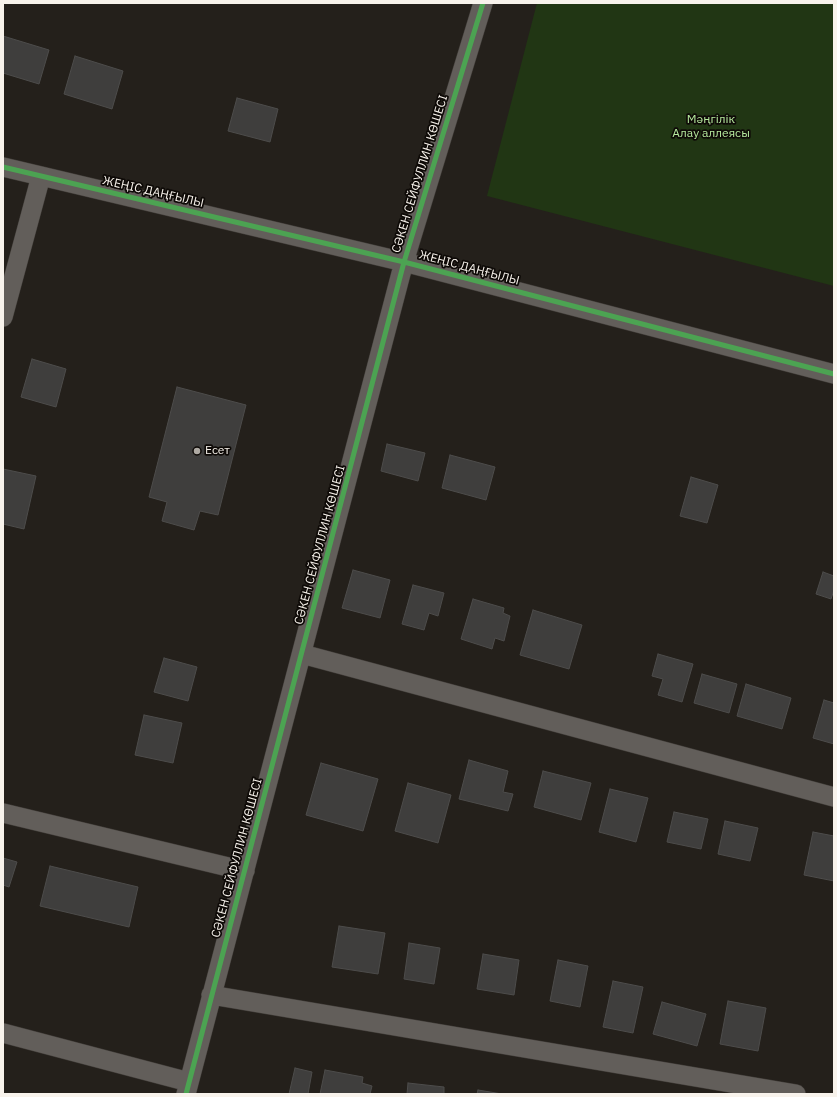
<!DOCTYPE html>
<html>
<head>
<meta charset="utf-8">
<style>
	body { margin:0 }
	#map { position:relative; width:837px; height:1097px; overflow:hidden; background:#24201b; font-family:"IBM Plex Sans",sans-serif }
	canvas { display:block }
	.frame { position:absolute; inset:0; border:4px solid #f8f3ec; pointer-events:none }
</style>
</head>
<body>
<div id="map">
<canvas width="837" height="1097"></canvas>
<div class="frame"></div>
</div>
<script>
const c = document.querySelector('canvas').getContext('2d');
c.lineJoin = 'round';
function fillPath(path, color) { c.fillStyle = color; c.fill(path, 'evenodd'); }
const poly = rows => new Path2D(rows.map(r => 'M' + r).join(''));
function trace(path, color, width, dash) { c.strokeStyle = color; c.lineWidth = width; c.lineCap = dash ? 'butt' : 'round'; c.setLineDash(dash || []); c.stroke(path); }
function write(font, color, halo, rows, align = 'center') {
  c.font = font + ' "IBM Plex Sans",sans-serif'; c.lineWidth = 3.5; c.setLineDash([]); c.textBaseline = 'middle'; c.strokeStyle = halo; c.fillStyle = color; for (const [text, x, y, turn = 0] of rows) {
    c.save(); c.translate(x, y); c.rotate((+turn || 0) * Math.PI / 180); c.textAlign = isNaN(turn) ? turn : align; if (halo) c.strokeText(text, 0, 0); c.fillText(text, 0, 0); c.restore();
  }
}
fillPath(poly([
	[537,3,834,3,834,286,487,196]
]), '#213614');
const building = poly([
	[3,36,49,50,39,84,3,73,3,36],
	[75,56,123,71,112,109,64,94,75,56],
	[237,98,278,109,270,142,228,131,237,98],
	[32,359,66,369,56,407,21,397,32,359],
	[177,387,246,405,218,515,200,511,194,530,162,521,167,502,149,497,177,387],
	[387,444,425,453,418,481,381,471,387,444],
	[450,455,495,467,486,500,442,488,450,455],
	[3,469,36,476,24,529,3,524,3,469],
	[691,477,718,485,707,523,680,516,691,477],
	[353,570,390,580,380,618,342,608,353,570],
	[823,572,834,576,834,590,831,599,816,594,823,572],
	[413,585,444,593,438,616,429,613,424,630,402,624,413,585],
	[473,599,504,608,503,613,510,616,504,641,495,638,492,649,461,639,473,599],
	[533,610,582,625,569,669,520,655,533,610],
	[658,654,693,664,682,702,658,695,663,679,652,676,658,654],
	[164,658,197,667,188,701,154,692,164,658],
	[702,674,737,684,729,713,694,703,702,674],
	[746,684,791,698,782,729,737,716,746,684],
	[824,700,834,703,834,744,813,738,824,700],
	[144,715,182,723,173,763,135,755,144,715],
	[469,760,508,771,503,792,513,794,508,811,459,799,469,760],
	[321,763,378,779,363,831,306,815,321,763],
	[543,771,591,783,581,820,534,807,543,771],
	[408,783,451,795,438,843,395,831,408,783],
	[610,789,648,798,636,842,599,832,610,789],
	[674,812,708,819,701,849,667,842,674,812],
	[725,821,758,828,750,861,718,854,725,821],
	[813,832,834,836,834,881,804,875,813,832],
	[3,858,17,862,9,887,3,885,3,858],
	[50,866,138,887,129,927,40,906,50,866],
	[339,926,385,933,378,974,332,967,339,926],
	[409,943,440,948,434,984,404,979,409,943],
	[483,954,519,960,514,995,477,989,483,954],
	[558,960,588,966,580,1007,550,1001,558,960],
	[613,981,643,987,633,1033,603,1027,613,981],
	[728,1001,766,1008,758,1051,720,1044,728,1001],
	[662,1002,706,1014,697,1046,653,1034,662,1002],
	[295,1068,312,1072,308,1094,289,1094,295,1068],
	[325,1070,363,1077,362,1083,372,1086,370,1094,320,1094,325,1070],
	[408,1083,444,1087,444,1094,407,1094,408,1083],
	[478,1090,502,1094,477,1094,478,1090]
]);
fillPath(building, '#3f3e3d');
trace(building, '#4d4c4b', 1);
const minor = poly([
	[3,167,404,262,834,374],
	[3,317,41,176],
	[302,654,834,797],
	[3,813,245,871],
	[211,995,796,1094],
	[3,1033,189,1082],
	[186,1094,404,262,483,3]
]);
trace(minor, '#403c38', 20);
trace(minor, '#625e5a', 19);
trace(poly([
	[3,167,404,262,834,374],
	[186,1094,404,262,483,3]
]), '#4ca352', 5);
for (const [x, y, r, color] of [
	[197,451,4,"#aea9a3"]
]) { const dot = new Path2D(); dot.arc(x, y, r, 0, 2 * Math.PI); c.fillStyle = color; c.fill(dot); trace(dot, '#0e0a07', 1.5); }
write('12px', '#b6ea9e', '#0e0a07', [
	["Мәңгілік",711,120],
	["Алау аллеясы",711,134]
]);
write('12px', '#f8f3ec', '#0e0a07', [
	["СӘКЕН СЕЙФУЛЛИН КӨШЕСІ",420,174,-73],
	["ЖЕҢІС ДАҢҒЫЛЫ",153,192,13],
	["ЖЕҢІС ДАҢҒЫЛЫ",469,268,15],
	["СӘКЕН СЕЙФУЛЛИН КӨШЕСІ",320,545,-75],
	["СӘКЕН СЕЙФУЛЛИН КӨШЕСІ",237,858,-75]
]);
write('12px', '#f8f3ec', '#0e0a07', [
	["Есет",205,451]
], 'left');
</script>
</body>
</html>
